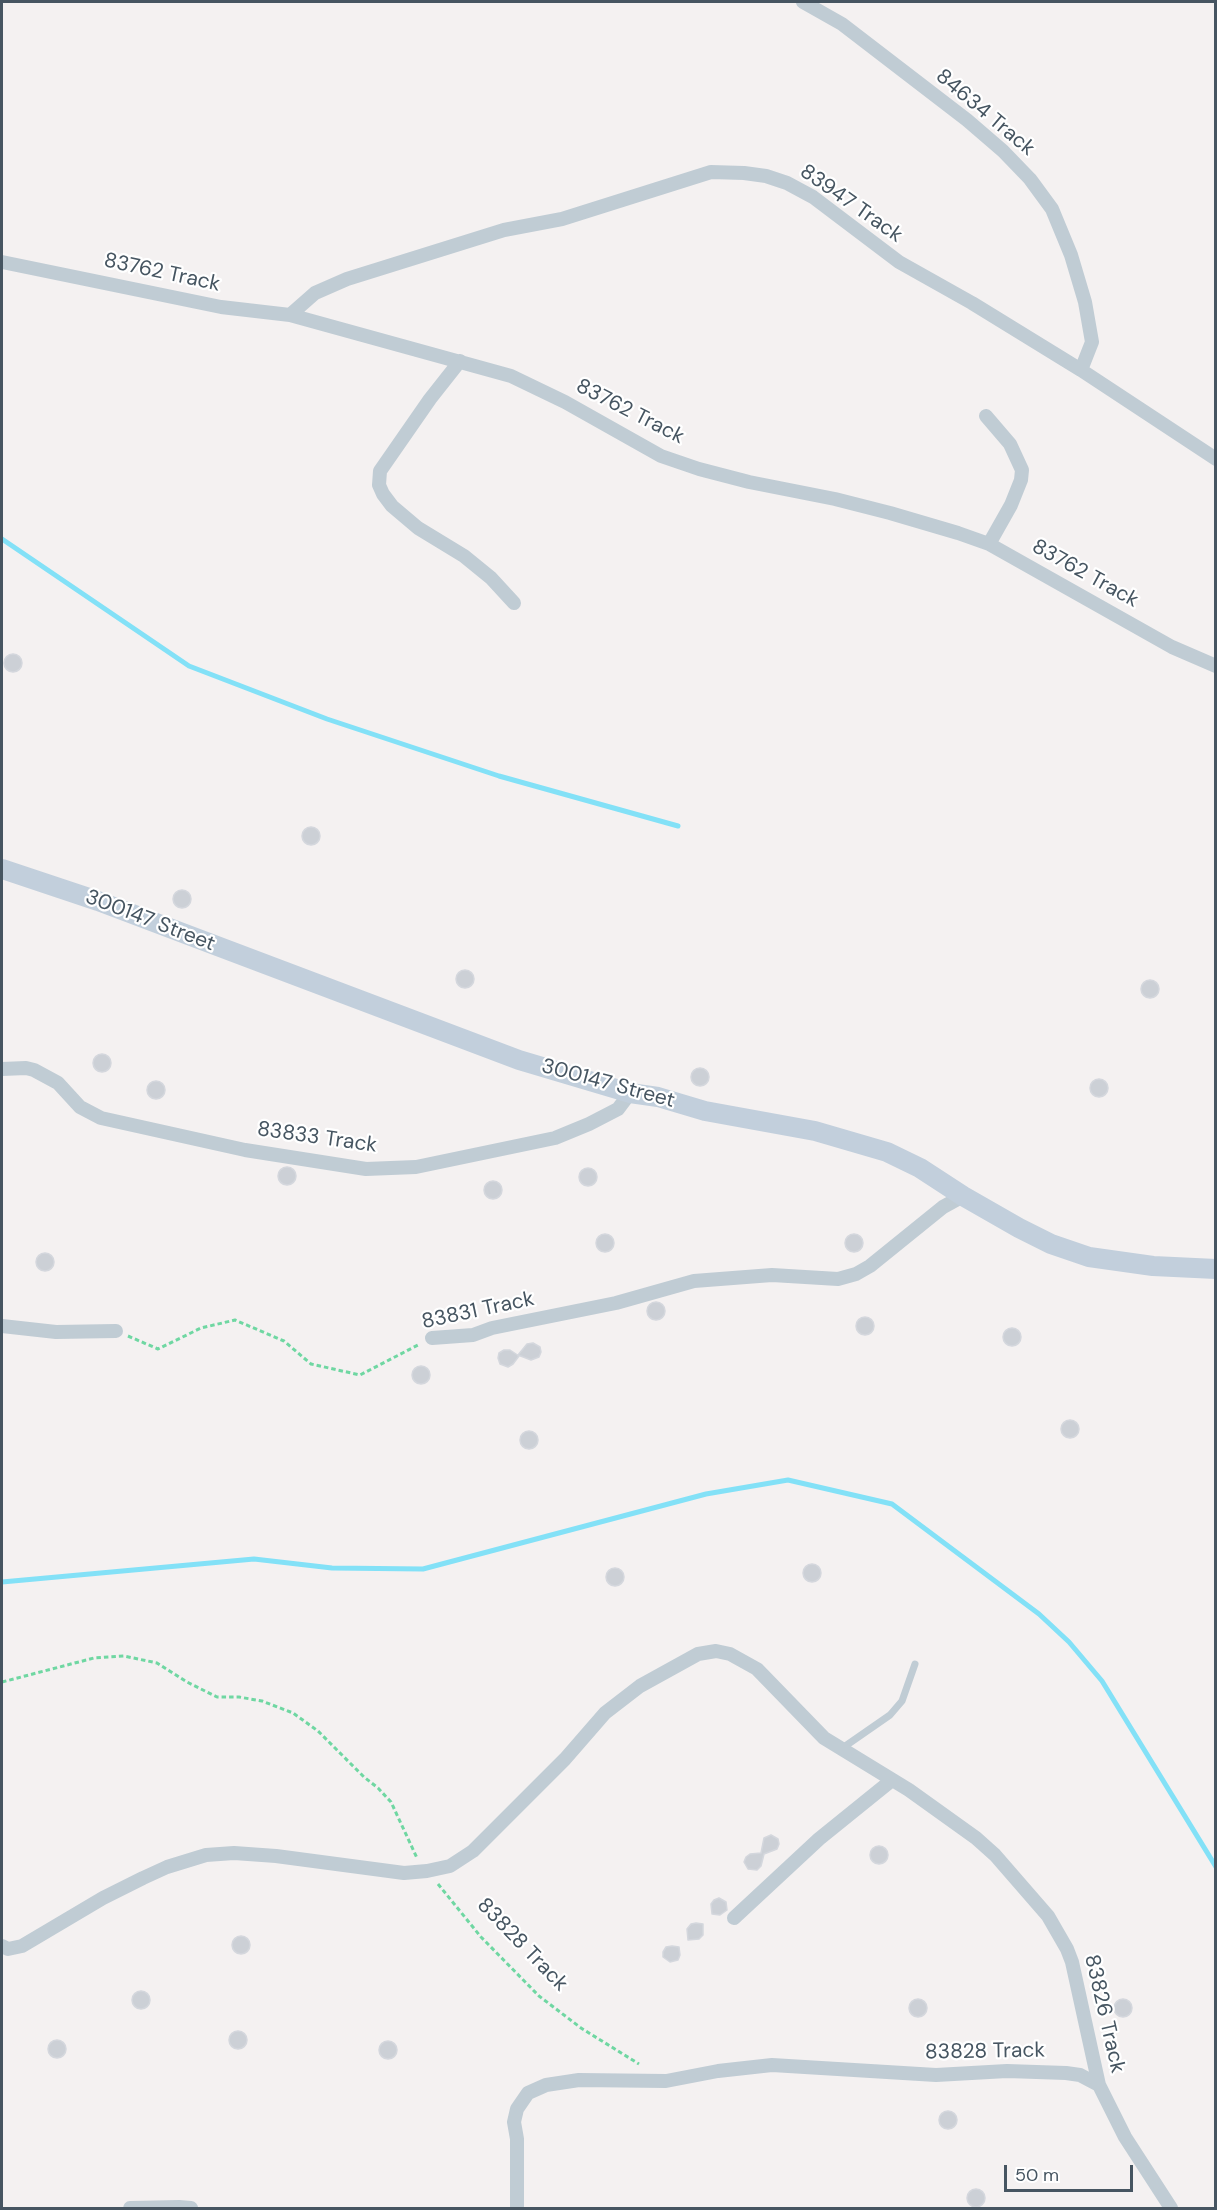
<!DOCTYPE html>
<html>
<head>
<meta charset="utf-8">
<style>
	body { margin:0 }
	#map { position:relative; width:1217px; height:2210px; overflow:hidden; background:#f4f1f1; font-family:"DM Sans",sans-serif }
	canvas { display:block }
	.frame { position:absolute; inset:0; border:3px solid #465561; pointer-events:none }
	.scale { position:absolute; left:1004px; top:2165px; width:129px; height:27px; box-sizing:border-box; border:3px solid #465561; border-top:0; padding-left:8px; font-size:18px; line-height:21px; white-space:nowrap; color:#465561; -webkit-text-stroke:4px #fff; paint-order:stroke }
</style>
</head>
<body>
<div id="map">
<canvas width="1217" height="2210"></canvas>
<div class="frame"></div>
<div class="scale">50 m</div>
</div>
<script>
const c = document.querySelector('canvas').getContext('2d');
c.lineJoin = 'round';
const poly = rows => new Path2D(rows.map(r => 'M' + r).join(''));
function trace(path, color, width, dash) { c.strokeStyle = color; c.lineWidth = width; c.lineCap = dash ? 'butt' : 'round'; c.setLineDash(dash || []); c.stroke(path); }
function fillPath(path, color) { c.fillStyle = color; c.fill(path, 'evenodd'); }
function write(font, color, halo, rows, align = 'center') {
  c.font = font + ' "DM Sans",sans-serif'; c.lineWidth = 4.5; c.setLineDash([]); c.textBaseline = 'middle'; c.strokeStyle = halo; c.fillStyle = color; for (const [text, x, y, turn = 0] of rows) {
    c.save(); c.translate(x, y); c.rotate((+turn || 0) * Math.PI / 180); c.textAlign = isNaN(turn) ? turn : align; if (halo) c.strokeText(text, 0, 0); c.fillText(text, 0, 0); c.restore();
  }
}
trace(poly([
	[2,539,189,666,327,719,499,776,678,826],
	[2,1582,254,1559,332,1568,423,1569,706,1494,788,1480,892,1504,1039,1614,1069,1642,1102,1681,1216,1867]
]), '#83e1f7', 5);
const building = poly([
	'4 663a9 9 0 1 1 18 0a9 9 0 1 1-18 0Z',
	'302 836a9 9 0 1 1 18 0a9 9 0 1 1-18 0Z',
	'173 899a9 9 0 1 1 18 0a9 9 0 1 1-18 0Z',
	'456 979a9 9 0 1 1 18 0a9 9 0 1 1-18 0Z',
	'1141 989a9 9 0 1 1 18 0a9 9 0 1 1-18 0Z',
	'93 1063a9 9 0 1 1 18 0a9 9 0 1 1-18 0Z',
	'691 1077a9 9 0 1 1 18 0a9 9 0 1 1-18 0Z',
	'1090 1088a9 9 0 1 1 18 0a9 9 0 1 1-18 0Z',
	'147 1090a9 9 0 1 1 18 0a9 9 0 1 1-18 0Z',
	'278 1176a9 9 0 1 1 18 0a9 9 0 1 1-18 0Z',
	'579 1177a9 9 0 1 1 18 0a9 9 0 1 1-18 0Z',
	'484 1190a9 9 0 1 1 18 0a9 9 0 1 1-18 0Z',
	'596 1243a9 9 0 1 1 18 0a9 9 0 1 1-18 0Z',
	'845 1243a9 9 0 1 1 18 0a9 9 0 1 1-18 0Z',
	'36 1262a9 9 0 1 1 18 0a9 9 0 1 1-18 0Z',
	'647 1311a9 9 0 1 1 18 0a9 9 0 1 1-18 0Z',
	'856 1326a9 9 0 1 1 18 0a9 9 0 1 1-18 0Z',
	'1003 1337a9 9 0 1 1 18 0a9 9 0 1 1-18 0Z',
	[533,1343,540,1347,541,1352,539,1357,531,1360,518,1355,527,1344,533,1343],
	[504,1350,510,1350,519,1356,513,1364,508,1367,500,1364,498,1358,499,1353,504,1350],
	'412 1375a9 9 0 1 1 18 0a9 9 0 1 1-18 0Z',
	'1061 1429a9 9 0 1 1 18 0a9 9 0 1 1-18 0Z',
	'520 1440a9 9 0 1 1 18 0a9 9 0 1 1-18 0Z',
	'803 1573a9 9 0 1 1 18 0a9 9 0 1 1-18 0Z',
	'606 1577a9 9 0 1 1 18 0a9 9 0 1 1-18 0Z',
	[771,1835,778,1839,779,1844,777,1849,764,1854,761,1866,757,1870,748,1869,744,1862,746,1857,750,1854,761,1853,764,1838,771,1835],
	'870 1855a9 9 0 1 1 18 0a9 9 0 1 1-18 0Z',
	[719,1898,726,1902,727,1910,720,1915,712,1914,711,1904,714,1900,719,1898],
	[696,1923,703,1924,703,1935,699,1939,688,1940,687,1929,691,1924,696,1923],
	'232 1945a9 9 0 1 1 18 0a9 9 0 1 1-18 0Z',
	[672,1946,679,1947,680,1955,678,1960,670,1962,663,1957,663,1952,666,1947,672,1946],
	'132 2000a9 9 0 1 1 18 0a9 9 0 1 1-18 0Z',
	'909 2008a9 9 0 1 1 18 0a9 9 0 1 1-18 0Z',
	'1114 2008a9 9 0 1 1 18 0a9 9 0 1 1-18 0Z',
	'229 2040a9 9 0 1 1 18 0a9 9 0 1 1-18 0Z',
	'48 2049a9 9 0 1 1 18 0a9 9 0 1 1-18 0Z',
	'379 2050a9 9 0 1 1 18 0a9 9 0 1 1-18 0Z',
	'939 2120a9 9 0 1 1 18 0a9 9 0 1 1-18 0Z',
	'967 2198a9 9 0 1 1 18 0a9 9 0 1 1-18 0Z'
]);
fillPath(building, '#ccd0d6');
trace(building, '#d4d7dd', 1.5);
trace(poly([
	[128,1336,158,1349,201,1328,235,1320,284,1341,311,1364,360,1375,418,1345],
	[2,1682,94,1658,124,1656,157,1663,187,1682,217,1697,239,1697,262,1701,293,1713,318,1731,364,1777,378,1788,391,1802,417,1858],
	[438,1884,481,1937,539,1996,581,2028,639,2064]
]), '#6fd7a2', 3, [4.5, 3]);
trace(poly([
	[841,1749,890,1715,902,1701,915,1664]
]), '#c0ccd4', 7);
trace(poly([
	[803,2,842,24,967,120,1003,151,1030,179,1052,209,1071,255,1085,302,1092,342,1081,370],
	[2,262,221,307,290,315,511,376,565,402,661,456,699,469,749,482,835,499,890,513,958,533,989,544,1172,647,1216,666],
	[290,315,315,293,347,279,504,230,562,219,711,172,744,173,766,176,787,183,813,197,899,262,972,303,1081,370,1216,459],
	[460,361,430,399,380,471,379,485,383,494,392,506,418,528,464,556,491,578,514,603],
	[986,416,1010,444,1022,470,1021,480,1011,505,989,544],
	[2,1069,26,1068,34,1070,58,1083,80,1107,101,1118,245,1150,366,1169,416,1167,555,1138,589,1124,618,1109,630,1093],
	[2,1326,56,1332,116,1331],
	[432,1338,473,1335,492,1328,616,1303,694,1281,772,1275,838,1279,856,1274,870,1266,943,1207,963,1196],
	[734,1918,819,1839,892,1780],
	[2,1946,8,1949,22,1946,103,1898,143,1878,167,1867,206,1855,234,1853,276,1856,404,1873,427,1871,450,1866,473,1851,565,1759,605,1713,640,1686,698,1654,716,1651,730,1654,757,1669,824,1738,909,1790,976,1838,995,1855,1048,1916,1067,1949,1072,1962,1099,2085,1125,2137,1171,2208],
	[130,2208,179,2207,191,2208],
	[517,2208,517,2139,514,2122,517,2109,528,2093,546,2085,579,2080,666,2081,718,2071,772,2065,936,2075,1007,2071,1066,2073,1080,2075,1099,2085]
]), '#c0ccd4', 14);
trace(poly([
	[2,869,98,901,519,1060,630,1093,658,1097,705,1111,815,1131,887,1152,920,1168,963,1196,1019,1228,1051,1244,1089,1257,1153,1266,1216,1269]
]), '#c2cfdc', 20);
write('21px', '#465561', '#fff', [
	["84634 Track",985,113,40],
	["83947 Track",851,204,35],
	["83762 Track",162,273,12],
	["83762 Track",630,412,27],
	["83762 Track",1085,574,29],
	["300147 Street",150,921,21],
	["300147 Street",608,1084,15],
	["83833 Track",317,1138,8],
	["83831 Track",478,1311,-12],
	["83828 Track",522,1945,46],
	["83826 Track",1104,2014,77],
	["83828 Track",985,2052,-1]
]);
</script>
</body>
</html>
